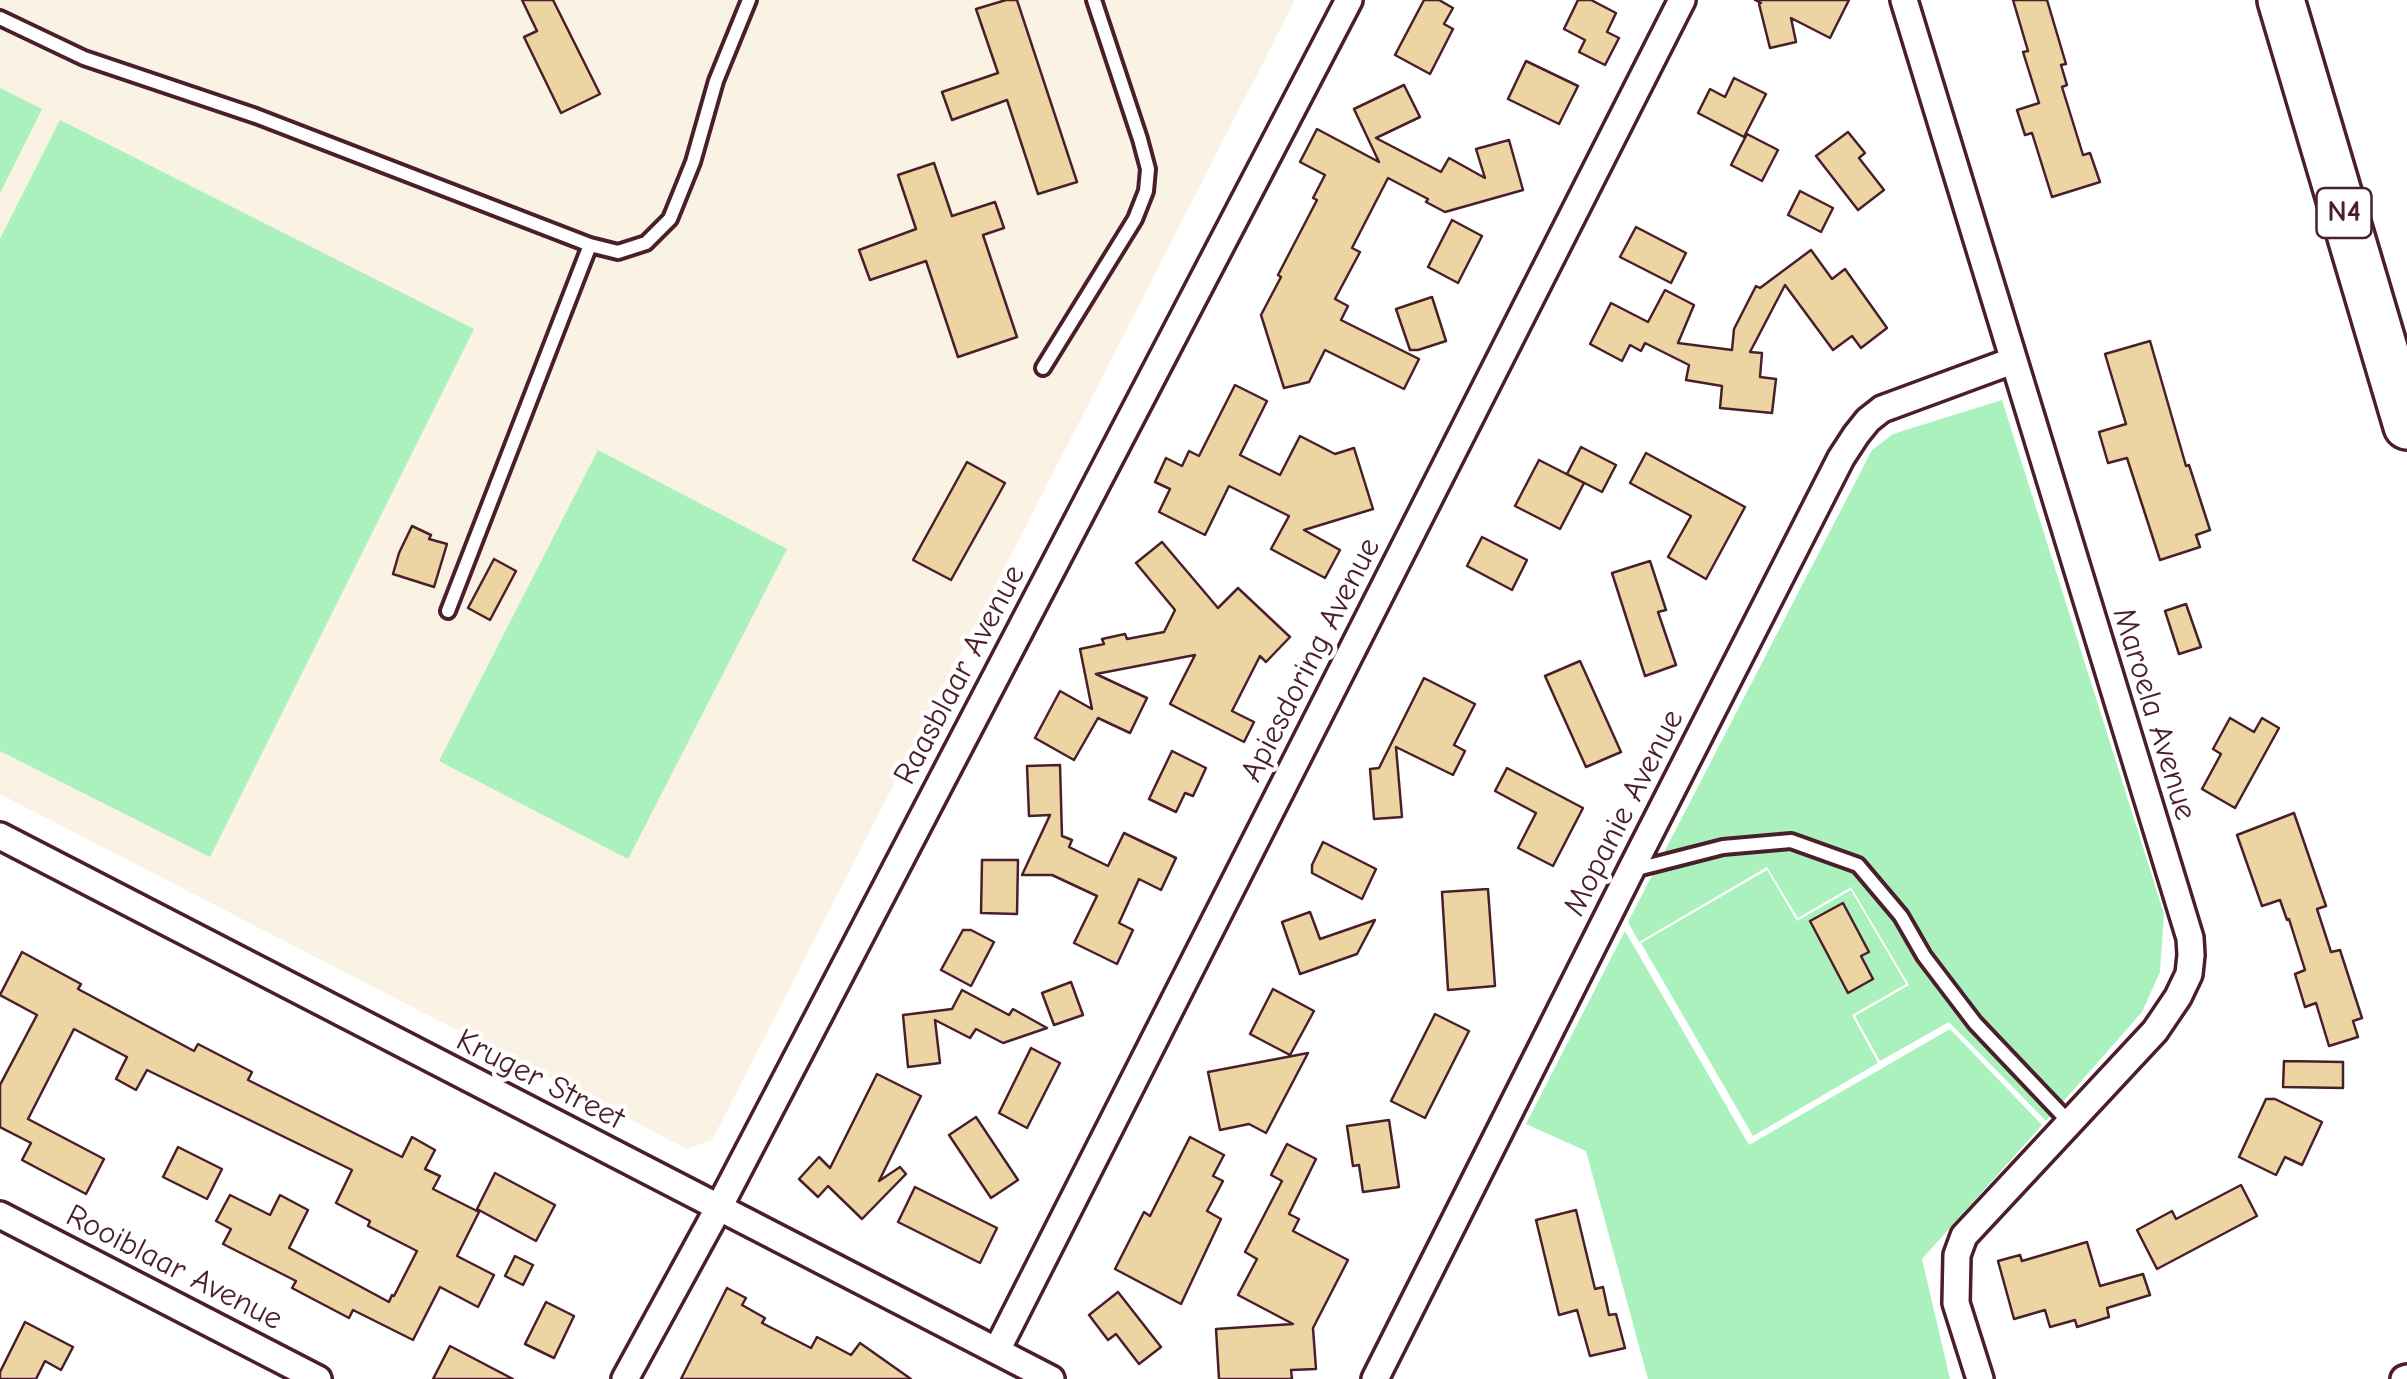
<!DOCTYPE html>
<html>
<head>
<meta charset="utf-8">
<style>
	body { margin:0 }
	canvas { display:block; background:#fff }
</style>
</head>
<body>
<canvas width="2407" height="1379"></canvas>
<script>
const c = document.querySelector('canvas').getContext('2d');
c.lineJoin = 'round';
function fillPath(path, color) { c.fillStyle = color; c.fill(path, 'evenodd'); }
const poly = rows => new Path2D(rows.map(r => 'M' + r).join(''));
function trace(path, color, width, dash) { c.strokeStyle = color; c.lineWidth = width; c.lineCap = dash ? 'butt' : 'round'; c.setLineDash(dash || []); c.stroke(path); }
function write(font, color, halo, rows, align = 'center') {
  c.font = font + ' "Comic Neue",sans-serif'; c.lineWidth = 9; c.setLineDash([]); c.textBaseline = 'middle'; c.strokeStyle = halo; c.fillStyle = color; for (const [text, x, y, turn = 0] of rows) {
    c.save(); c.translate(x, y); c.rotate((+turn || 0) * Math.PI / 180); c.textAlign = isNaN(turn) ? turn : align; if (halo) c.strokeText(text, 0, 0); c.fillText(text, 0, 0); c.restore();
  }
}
fillPath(poly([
	[0,0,1295,0,712,1140,687,1149,0,794]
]), '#faf2e3');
fillPath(poly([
	[0,88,42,109,0,193],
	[60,120,474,329,210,857,0,751,0,239],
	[2002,400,2164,914,2160,972,2142,1012,2046,1121,1949,1022,1880,1061,1855,1016,1909,985,1851,887,1798,918,1767,867,1639,942,1628,922,1872,450,1893,434],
	[598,450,787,549,628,859,439,761],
	[1767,870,1797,921,1851,890,1906,984,1852,1015,1878,1063,1753,1136,1641,943],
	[1625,931,1749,1145,1950,1029,2042,1125,1922,1259,1950,1379,1648,1379,1586,1151,1526,1124]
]), '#aaf1be');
const building = poly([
	[522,0,553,0,600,94,561,113,524,37,537,31,522,0],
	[1006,0,1017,0,1077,182,1038,194,1007,100,952,120,942,92,998,73,976,9,1006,0],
	[1424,0,1439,0,1453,8,1444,24,1453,29,1430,74,1395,55,1424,0],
	[1578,0,1591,0,1616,13,1607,32,1619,38,1605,65,1579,52,1585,40,1564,29,1578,0],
	[1755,0,1849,0,1830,38,1791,18,1796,42,1770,48,1759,4,1761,3,1755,0],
	[2013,0,2047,0,2066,64,2061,65,2067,85,2062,87,2083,155,2090,153,2100,182,2052,197,2032,133,2025,135,2017,110,2039,103,2023,52,2028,51,2013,0],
	[1526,61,1578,86,1559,124,1508,99,1526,61],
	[1734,78,1766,94,1744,137,1698,113,1710,89,1725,97,1734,78],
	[1404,85,1420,117,1376,138,1441,172,1449,158,1485,178,1476,149,1509,140,1523,190,1445,212,1426,202,1428,199,1388,178,1352,248,1360,252,1335,299,1348,306,1341,320,1419,359,1404,389,1325,350,1309,382,1284,388,1261,315,1281,277,1278,275,1317,200,1313,198,1325,175,1300,162,1317,129,1379,162,1354,109,1404,85],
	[1848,132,1865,153,1859,158,1884,190,1858,210,1816,156,1848,132],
	[1747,134,1778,150,1762,181,1731,165,1747,134],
	[934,163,952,216,995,202,1004,228,983,235,1017,337,958,357,926,261,870,280,859,250,916,229,898,175,934,163],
	[1800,191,1833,208,1821,232,1788,215,1800,191],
	[1452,220,1482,236,1458,283,1428,267,1452,220],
	[1636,227,1686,253,1671,283,1620,257,1636,227],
	[1811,250,1832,279,1845,269,1887,328,1861,348,1852,336,1833,350,1785,285,1750,352,1762,353,1760,377,1776,379,1772,413,1720,408,1722,386,1686,380,1689,365,1645,343,1641,351,1630,345,1622,361,1590,344,1611,303,1648,322,1665,290,1694,305,1678,343,1732,350,1734,329,1756,286,1760,288,1811,250],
	[1432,297,1446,341,1418,350,1410,350,1396,309,1432,297],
	[2150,341,2186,466,2189,465,2210,530,2196,535,2200,547,2160,560,2127,458,2108,463,2099,432,2126,424,2105,354,2150,341],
	[1235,385,1267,401,1240,455,1280,475,1300,436,1335,454,1354,448,1373,509,1304,530,1340,550,1325,578,1271,549,1289,516,1229,486,1205,535,1159,512,1170,489,1155,482,1166,458,1182,466,1189,451,1199,456,1235,385],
	[1581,447,1616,465,1602,492,1567,474,1581,447],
	[1646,453,1745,507,1706,579,1668,557,1691,516,1630,483,1646,453],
	[1539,460,1584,483,1560,529,1515,506,1539,460],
	[967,462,1005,483,951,580,913,560,967,462],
	[412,526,431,535,429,539,447,544,434,587,393,574,399,553,412,526],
	[1482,537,1527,560,1512,590,1467,566,1482,537],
	[1162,542,1218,608,1238,588,1290,637,1266,662,1260,656,1232,711,1254,722,1244,742,1170,704,1195,655,1096,674,1147,698,1130,733,1098,718,1074,760,1035,738,1060,691,1092,709,1080,649,1104,644,1102,639,1125,634,1127,639,1164,632,1175,610,1136,563,1162,542],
	[494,559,516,571,490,620,468,608,494,559],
	[1650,561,1666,610,1658,612,1676,665,1645,676,1612,573,1650,561],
	[2186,604,2201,647,2179,654,2165,611,2186,604],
	[1580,661,1621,752,1586,767,1545,676,1580,661],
	[1424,678,1475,704,1454,745,1465,751,1453,775,1396,747,1402,817,1374,819,1370,769,1379,768,1424,678],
	[2230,718,2254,732,2262,718,2279,728,2235,808,2202,789,2221,754,2213,749,2230,718],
	[1172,751,1206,768,1193,796,1185,793,1176,812,1149,799,1172,751],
	[1060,765,1062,836,1072,840,1069,847,1108,866,1124,833,1176,858,1161,890,1139,879,1119,923,1133,930,1117,964,1074,943,1097,896,1052,875,1022,875,1050,815,1029,816,1027,766,1060,765],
	[1507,768,1583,808,1553,866,1518,848,1536,813,1495,791,1507,768],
	[2294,813,2326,906,2317,909,2331,952,2340,950,2362,1018,2353,1021,2358,1037,2329,1046,2316,1003,2305,1007,2295,974,2305,970,2289,919,2287,920,2280,900,2262,906,2237,835,2294,813],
	[1323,842,1376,869,1362,899,1312,873,1312,865,1323,842],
	[982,860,1018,860,1017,914,981,913,982,860],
	[1488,889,1495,986,1448,990,1442,892,1488,889],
	[1843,903,1869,952,1861,956,1873,979,1848,993,1810,921,1843,903],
	[1310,912,1320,939,1375,920,1357,954,1300,974,1282,922,1310,912],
	[963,930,971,930,994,942,971,986,941,970,963,930],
	[22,952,81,984,78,989,194,1051,198,1044,252,1072,248,1080,402,1157,412,1137,435,1150,425,1169,440,1176,433,1189,479,1212,457,1256,494,1275,478,1307,440,1287,413,1340,353,1310,349,1318,292,1288,296,1281,223,1244,231,1229,216,1221,230,1195,270,1215,280,1195,308,1210,289,1248,389,1302,392,1295,394,1296,417,1251,368,1226,370,1221,336,1203,352,1170,147,1070,136,1090,116,1079,127,1057,74,1029,28,1119,104,1159,86,1194,22,1160,31,1143,0,1127,0,1085,37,1015,0,995,22,952],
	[1071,982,1083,1015,1054,1025,1042,993,1071,982],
	[1273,989,1314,1011,1290,1055,1250,1034,1273,989],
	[962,990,1009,1015,1013,1009,1047,1028,1003,1043,976,1029,970,1038,935,1020,940,1063,908,1067,903,1015,952,1009,962,990],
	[1435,1014,1469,1031,1425,1118,1391,1101,1435,1014],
	[1031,1048,1060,1063,1027,1128,999,1113,1031,1048],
	[1308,1053,1266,1133,1249,1124,1220,1130,1208,1072,1308,1053],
	[2284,1061,2343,1062,2343,1088,2283,1087,2284,1061],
	[877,1074,921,1096,879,1181,900,1167,906,1174,862,1219,828,1186,818,1197,799,1179,819,1157,830,1168,877,1074],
	[2266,1099,2275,1099,2322,1122,2302,1165,2285,1157,2276,1175,2239,1157,2266,1099],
	[976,1117,1018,1180,991,1198,949,1135,976,1117],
	[1389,1120,1399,1187,1363,1192,1359,1165,1353,1166,1347,1126,1389,1120],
	[1190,1137,1224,1155,1213,1176,1223,1181,1207,1211,1221,1219,1181,1304,1115,1269,1144,1212,1150,1216,1190,1137],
	[1287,1144,1316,1159,1289,1214,1299,1219,1293,1231,1348,1260,1313,1328,1316,1369,1291,1370,1292,1379,1219,1379,1216,1329,1293,1324,1238,1295,1257,1259,1245,1252,1282,1181,1271,1175,1287,1144],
	[178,1147,222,1169,207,1199,163,1177,178,1147],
	[495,1173,555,1205,536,1241,477,1209,495,1173],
	[2241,1185,2257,1216,2157,1269,2137,1230,2172,1211,2176,1219,2241,1185],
	[915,1187,997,1228,980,1263,898,1222,915,1187],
	[1576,1210,1595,1289,1603,1287,1609,1315,1616,1314,1625,1348,1590,1356,1577,1310,1559,1315,1536,1220,1576,1210],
	[2087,1242,2100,1286,2143,1274,2150,1295,2107,1308,2109,1317,2077,1327,2075,1320,2050,1327,2045,1310,2014,1319,1998,1261,2020,1255,2022,1261,2087,1242],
	[515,1256,533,1265,523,1285,505,1276,515,1256],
	[727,1288,746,1298,742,1305,765,1318,762,1323,811,1348,817,1337,851,1355,860,1343,911,1379,681,1379,727,1288],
	[1118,1292,1161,1347,1139,1364,1116,1334,1108,1340,1089,1315,1118,1292],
	[546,1302,574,1316,554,1358,525,1344,546,1302],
	[25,1322,73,1347,61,1370,45,1361,36,1379,0,1379,0,1372,25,1322],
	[450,1346,513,1379,433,1379,450,1346]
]);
fillPath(building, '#edd4a3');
trace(building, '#4a1f2b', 2.5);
const lane = poly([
	[0,18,84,58,256,116,590,245,618,252,646,243,670,219,693,162,716,81,749,0],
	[1043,368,1135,219,1146,191,1148,169,1140,139,1094,0],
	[448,611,590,245],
	[1633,870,1723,847,1791,841,1858,865,1901,916,1924,956,1975,1023,2070,1123]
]);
const street = poly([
	[1904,0,2190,938,2191,955,2189,974,2178,997,2155,1031,1964,1236,1957,1255,1956,1303,1980,1379],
	[0,836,1051,1379],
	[0,1215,318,1379],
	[997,1350,1682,0],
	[625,1379,718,1209,1349,0],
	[1375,1379,1631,870,1841,458,1856,435,1868,420,1882,409,2012,361],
	[2404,1379,2407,1378]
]);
const highway = poly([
	[2281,0,2407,426]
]);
trace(lane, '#4a1f2b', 20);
trace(street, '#4a1f2b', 32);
trace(highway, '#4a1f2b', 52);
trace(lane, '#fff', 12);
trace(street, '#fff', 25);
trace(highway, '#fff', 45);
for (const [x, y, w] of [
	[2344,213,55]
]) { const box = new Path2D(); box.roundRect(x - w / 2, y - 25, w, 50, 8); c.fillStyle = '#fff'; c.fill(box); trace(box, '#4a1f2b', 2.5); }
write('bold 30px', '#4a1f2b', null, [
	["N4",2344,213]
]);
write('32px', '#4a1f2b', '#fff', [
	["Apiesdoring Avenue",1311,660,-63],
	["Raasblaar Avenue",960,675,-62],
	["Maroela Avenue",2154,714,73],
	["Mopanie Avenue",1624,813,-63],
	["Kruger Street",540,1080,27],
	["Rooiblaar Avenue",174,1268,27]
]);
</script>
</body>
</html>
